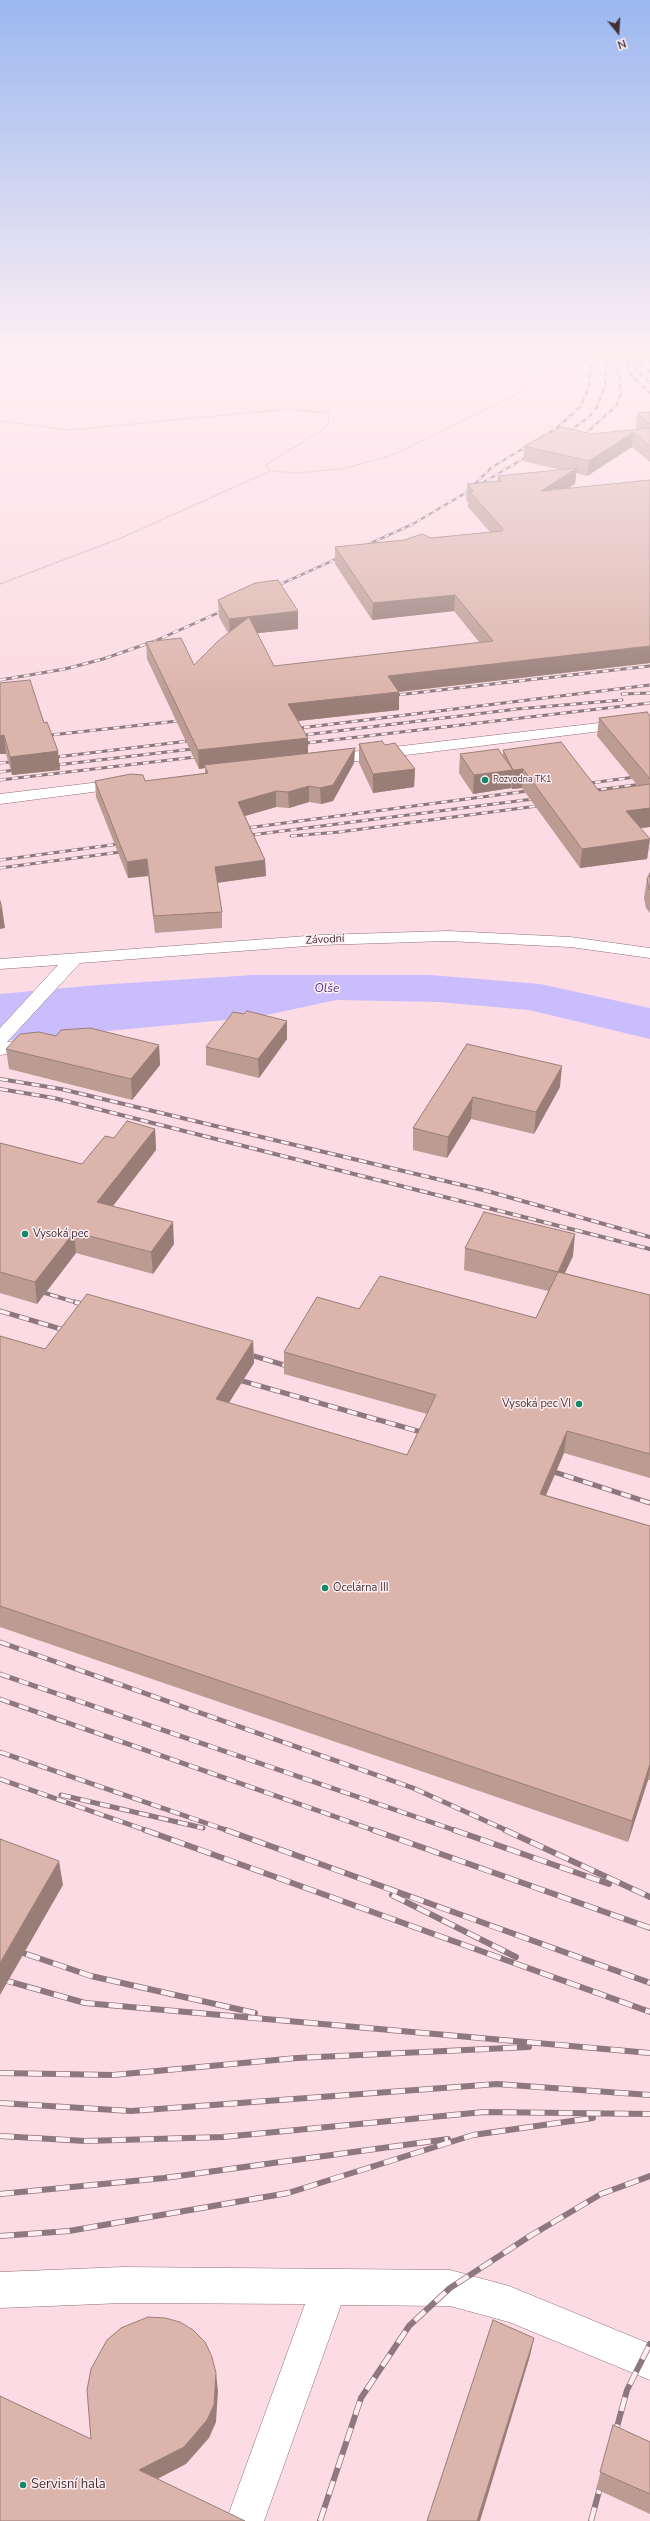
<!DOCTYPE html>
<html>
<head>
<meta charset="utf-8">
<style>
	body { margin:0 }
	#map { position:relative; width:650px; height:2521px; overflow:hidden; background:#fcdbe4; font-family:"Nunito Sans",sans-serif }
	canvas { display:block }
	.north { position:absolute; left:598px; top:12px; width:40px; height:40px; -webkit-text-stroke:3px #feeef2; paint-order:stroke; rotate:162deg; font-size:11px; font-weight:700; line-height:16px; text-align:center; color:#413136 }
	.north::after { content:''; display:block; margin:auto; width:14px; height:18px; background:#413136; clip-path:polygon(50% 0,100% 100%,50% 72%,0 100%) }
</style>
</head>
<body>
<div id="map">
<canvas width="650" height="2521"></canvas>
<div class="north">N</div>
</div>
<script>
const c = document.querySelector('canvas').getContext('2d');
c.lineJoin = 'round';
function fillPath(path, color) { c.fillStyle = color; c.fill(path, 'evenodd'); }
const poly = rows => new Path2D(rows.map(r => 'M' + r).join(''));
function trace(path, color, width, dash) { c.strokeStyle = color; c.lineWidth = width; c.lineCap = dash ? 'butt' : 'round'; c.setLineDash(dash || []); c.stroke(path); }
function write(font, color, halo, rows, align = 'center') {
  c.font = font + ' "Nunito Sans",sans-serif'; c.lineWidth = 3; c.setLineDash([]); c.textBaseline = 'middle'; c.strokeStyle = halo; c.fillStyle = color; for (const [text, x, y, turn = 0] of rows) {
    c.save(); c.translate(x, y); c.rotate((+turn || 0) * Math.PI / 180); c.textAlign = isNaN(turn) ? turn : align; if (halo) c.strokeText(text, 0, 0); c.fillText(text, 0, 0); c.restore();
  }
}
fillPath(poly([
	[254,975,430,975,540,984,650,1008,650,1039,529,1010,439,1002,336,1000,257,1017,0,1041,0,994,97,985]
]), '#c9bdfd');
const minor = poly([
	[650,717,650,725,325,765,317,760,325,755,650,717],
	[125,779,133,784,131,787,0,804,0,794,125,779],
	[448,931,570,937,650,948,650,958,570,947,448,941,320,945,80,963,7,1042,37,1039,44,1041,47,1045,44,1049,0,1055,0,1028,58,965,0,969,0,959,320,935,448,931],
	[123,2267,450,2270,509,2286,650,2344,650,2380,509,2322,450,2306,341,2305,264,2521,226,2521,305,2304,123,2303,0,2308,0,2272,123,2267]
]);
trace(minor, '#916d77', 1);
trace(poly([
	[0,421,70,430,288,409,329,413,328,426,266,465,270,471,297,473,347,468,395,454,516,395,538,370,551,350],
	[0,584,121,538,270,471]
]), '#ba9fa7', 1.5, [1, 1]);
fillPath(minor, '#fff');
const railFar4 = poly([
	[640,350,650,360],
	[620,352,632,376,650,393],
	[630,355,650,372],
	[624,356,650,383],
	[586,433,616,406,621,394,619,373,610,350],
	[564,435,589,417,597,407,605,386,607,350],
	[472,487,491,468,558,427,580,407,589,387,592,350],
	[360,548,413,524,533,453],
	[272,588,345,555]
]);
const railFar3 = poly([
	[270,589,274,587],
	[0,680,65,669,103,659,155,641,229,608],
	[622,694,650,693],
	[388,696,650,666],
	[292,729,650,685],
	[42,736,187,720],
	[296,736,517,709,622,700],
	[298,744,650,703],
	[48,758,197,740],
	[0,763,20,761],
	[48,766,201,748],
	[0,772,22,769],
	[0,780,204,756],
	[583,784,650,775],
	[589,791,650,783],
	[239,829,535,790],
	[243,836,541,798],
	[291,836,339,832,545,805],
	[0,860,126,843],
	[0,868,128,851]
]);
const railFar2 = poly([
	[0,1079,61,1089,487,1191,650,1237],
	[0,1089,54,1098,650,1249],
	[35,1290,78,1303]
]);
const railFar1 = poly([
	[75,1302,91,1307],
	[0,1311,71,1332],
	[244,1353,294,1368],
	[232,1378,428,1434],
	[545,1469,650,1503],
	[0,1642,413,1788,508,1831],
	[0,1674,457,1831],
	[0,1699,376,1831],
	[0,1752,229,1831],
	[0,1779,148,1831],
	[61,1795,203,1828]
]);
const rail = poly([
	[145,1830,650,2012],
	[226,1830,650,1983],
	[373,1830,650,1928],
	[454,1830,609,1884],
	[505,1830,650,1897],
	[392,1895,516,1957],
	[0,1945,91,1976,255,2013],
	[0,1979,85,2003,650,2053],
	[0,2073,113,2075,297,2058,529,2047],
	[0,2103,131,2111,497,2084,650,2095],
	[0,2136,85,2141,223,2137,484,2112,650,2114],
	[0,2194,164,2178,448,2139],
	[0,2236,69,2231,288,2193,473,2135,593,2118],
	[614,2438,627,2390,650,2344],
	[320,2521,361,2398,409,2326,450,2288,530,2236,601,2194,650,2176],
	[591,2521,602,2480]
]);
trace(railFar4, '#8e777e', 2.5);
trace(railFar3, '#8e777e', 3);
trace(railFar2, '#8e777e', 4);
trace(railFar1, '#8e777e', 5);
trace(rail, '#8e777e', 6);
trace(railFar4, '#feeef2', 1.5, [4.5]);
trace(railFar3, '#feeef2', 2, [6]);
trace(railFar2, '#feeef2', 2.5, [8]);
trace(railFar1, '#feeef2', 3.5, [10]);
trace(rail, '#feeef2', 4.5, [14]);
fillPath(poly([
	[650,412,650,462,632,447,587,476,576,473,575,484,568,488,650,663,399,692,399,710,298,721,308,753,355,748,354,763,333,801,321,804,309,802,289,808,276,807,245,816,265,860,266,876,217,883,222,912,222,928,155,933,148,876,128,878,96,797,95,781,145,781,205,773,205,768,199,769,147,659,146,642,194,665,228,633,219,617,218,600,298,629,257,633,274,666,479,642,454,611,372,620,335,564,335,547,490,532,468,507,468,502,466,500,467,484,497,481,498,476,561,470,523,461,524,446,591,434,638,429,636,428,637,413],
	[0,683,44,723,60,770,12,775,6,754,0,754],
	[650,716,650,827,640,828,650,839,647,859,580,868,522,788,512,789,511,788,473,794,459,773,460,754,503,755,503,750,599,791,638,786,597,736,599,718],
	[359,744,385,745,415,769,414,787,373,793,359,763],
	[650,873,650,913,646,908,644,898,647,879],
	[56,1036,159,1045,160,1065,132,1100,9,1069,6,1049],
	[287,1039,259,1078,206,1065,206,1047],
	[467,1044,560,1087,534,1134,471,1119,447,1158,413,1150,413,1128],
	[155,1129,156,1150,113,1206,174,1244,153,1274,76,1253,37,1304,0,1293,0,1143,82,1164,114,1138],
	[465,1248,573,1256,565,1273,650,1295,650,1478,564,1453,546,1495,650,1526,650,1780,648,1780,628,1842,0,1627,0,1336,45,1349,253,1341,254,1363,229,1403,407,1455,427,1414,284,1374,284,1352,359,1309,536,1318,548,1291,464,1270],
	[613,2425,650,2442,650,2514,596,2489]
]), '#bc9b93');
fillPath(poly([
	[634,432,632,447,587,476,589,461],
	[577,468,575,484,540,507,541,491],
	[455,595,454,611,372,620,373,603],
	[298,611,298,629,230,636,229,619],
	[650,646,650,663,388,693,388,676],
	[399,692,399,710,288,722,288,704],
	[4,735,6,754,0,754,0,736],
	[308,738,308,756,204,765,205,768,199,769,198,750],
	[355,748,354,763,333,801,321,804,320,788],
	[58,751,60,770,12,775,10,757],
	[415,769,414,787,373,793,373,774],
	[523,769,522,788,512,789,513,770],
	[513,770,511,788,473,794,474,775],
	[309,786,309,802,289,808,288,792],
	[276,791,276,807,238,818,238,802],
	[650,808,650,827,624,830,626,811],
	[650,839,647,859,580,868,582,849],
	[147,859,148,876,128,878,127,862],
	[265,860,266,876,215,883,215,867],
	[2,908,5,928,0,929,0,909],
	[287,1021,287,1039,259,1078,258,1059],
	[159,1045,160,1065,132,1100,131,1079],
	[562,1066,560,1087,534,1134,536,1112],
	[473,1097,471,1119,447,1158,448,1137],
	[155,1129,156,1150,99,1224,97,1202],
	[173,1222,174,1244,153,1274,151,1252],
	[74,1232,76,1253,37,1304,35,1282],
	[575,1234,573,1256,555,1293,558,1272],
	[253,1341,254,1363,217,1421,216,1399],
	[567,1431,564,1453,537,1516,540,1494],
	[650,1764,650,1768,648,1780,628,1842,632,1821],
	[59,1861,63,1885,0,1995,0,1963],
	[534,2338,530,2356,480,2521,477,2521],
	[216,2373,218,2391,216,2422,209,2438,186,2464,142,2487,139,2470]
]), '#997e78');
const building = poly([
	[650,412,650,424,637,413,650,412],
	[562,427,591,434,650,428,650,446,634,432,589,461,524,446,562,427],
	[577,468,541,491,650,480,650,646,388,676,399,692,288,704,308,738,198,750,146,642,181,638,194,665,218,641,249,617,274,666,493,641,455,595,373,603,335,547,404,540,422,534,431,538,502,531,503,529,469,491,473,491,467,484,502,481,498,476,577,468],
	[278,580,298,611,229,619,218,600,255,583,278,580],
	[30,680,44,723,47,722,58,751,10,757,4,735,0,736,0,683,30,680],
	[647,712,650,716,650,779,599,718,647,712],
	[382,741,385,745,395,743,415,769,373,774,359,744,382,741],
	[561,742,599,791,650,784,650,808,626,811,650,839,582,849,523,769,513,770,503,750,561,742],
	[355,748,333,785,320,788,309,786,288,792,276,791,238,802,265,860,215,867,222,912,154,916,147,859,127,862,95,781,131,774,143,775,145,781,208,773,204,765,355,748],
	[498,749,513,770,474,775,460,754,498,749],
	[650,873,650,890,649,889,647,879,650,873],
	[0,901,2,908,0,909,0,901],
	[247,1011,287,1021,258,1059,206,1047,233,1012,244,1014,247,1011],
	[90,1028,159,1045,131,1079,6,1049,20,1034,39,1032,56,1036,61,1030,90,1028],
	[467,1044,562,1066,536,1112,473,1097,448,1137,413,1128,467,1044],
	[127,1121,155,1129,97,1202,173,1222,151,1252,74,1232,35,1282,0,1272,0,1143,82,1164,105,1136,114,1138,127,1121],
	[484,1212,575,1234,558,1272,465,1248,484,1212],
	[558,1272,650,1295,650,1454,567,1431,540,1494,650,1526,650,1764,632,1821,0,1606,0,1336,45,1349,87,1294,253,1341,216,1399,407,1455,436,1395,284,1352,317,1297,359,1309,380,1276,536,1318,558,1272],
	[0,1839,59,1861,0,1963,0,1839],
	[148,2317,165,2318,180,2322,193,2330,205,2342,212,2357,216,2373,214,2405,207,2420,184,2447,139,2470,245,2521,0,2521,0,2396,91,2439,87,2390,91,2369,107,2340,121,2328,148,2317],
	[493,2320,534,2338,477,2521,427,2521,493,2320],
	[613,2425,650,2442,650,2494,600,2472,613,2425]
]);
fillPath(building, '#dbb4ab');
trace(building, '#997e78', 1);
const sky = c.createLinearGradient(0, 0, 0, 703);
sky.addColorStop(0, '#9bb8f0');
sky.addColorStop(0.5, '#feeff3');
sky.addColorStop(1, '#feeff300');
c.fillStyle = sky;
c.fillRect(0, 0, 650, 703);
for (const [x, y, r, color] of [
	[485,780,4,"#138869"],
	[25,1234,4,"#138869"],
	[579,1404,4,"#138869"],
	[325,1588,4,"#138869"],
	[23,2485,4,"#138869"]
]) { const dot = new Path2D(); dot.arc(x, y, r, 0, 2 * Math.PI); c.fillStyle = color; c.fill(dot); trace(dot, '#feeef2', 1.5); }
write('9px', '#413136', '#feeef2', [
	["Rozvodna TK1",493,780]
], 'left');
write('11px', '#413136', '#feeef2', [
	["Závodní",325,940,-3]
]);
write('11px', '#413136', '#feeef2', [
	["Vysoká pec",33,1234],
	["Vysoká pec VI",571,1404,"right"],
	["Ocelárna III",333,1588]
], 'left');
write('italic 12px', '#4c318a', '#feeef2', [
	["Olše",327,989]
]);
write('13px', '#413136', '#feeef2', [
	["Servisní hala",31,2485]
], 'left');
</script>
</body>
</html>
